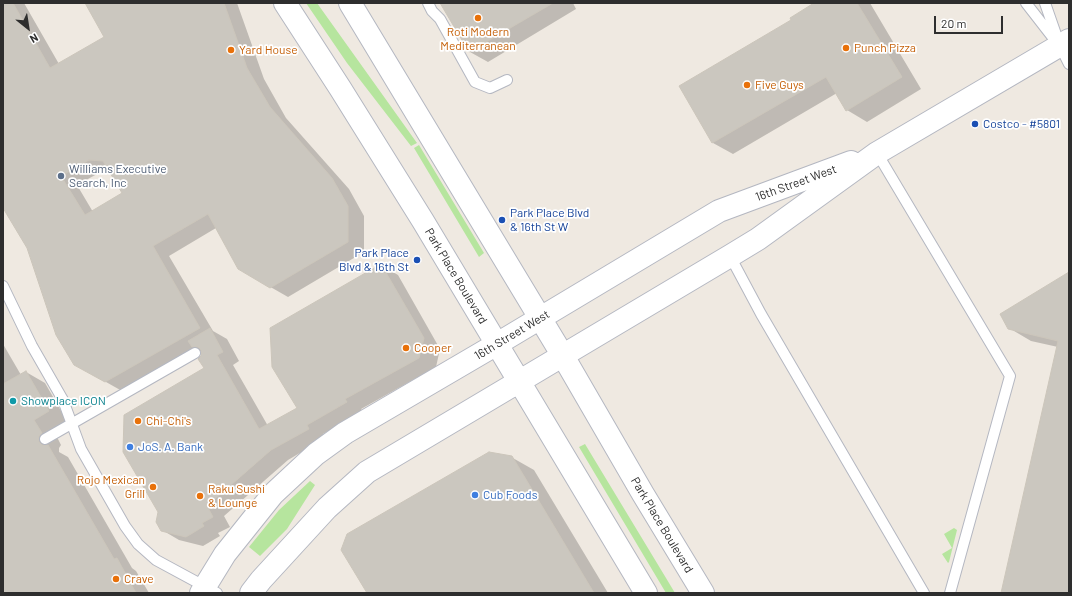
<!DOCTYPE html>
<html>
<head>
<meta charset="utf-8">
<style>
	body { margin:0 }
	#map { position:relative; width:1072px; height:596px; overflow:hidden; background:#efe9e1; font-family:Barlow,sans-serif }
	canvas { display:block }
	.frame { position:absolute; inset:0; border:4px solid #2e2e2e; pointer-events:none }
	.north { position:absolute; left:8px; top:8px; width:40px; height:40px; -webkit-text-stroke:3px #fff; paint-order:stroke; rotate:150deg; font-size:11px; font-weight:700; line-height:16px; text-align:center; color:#2e2e2e }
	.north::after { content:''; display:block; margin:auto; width:14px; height:18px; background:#2e2e2e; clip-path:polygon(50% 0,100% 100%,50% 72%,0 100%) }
	.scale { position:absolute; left:934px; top:16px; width:69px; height:18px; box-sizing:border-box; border:2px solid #2e2e2e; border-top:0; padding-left:5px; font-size:12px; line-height:14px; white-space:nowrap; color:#2e2e2e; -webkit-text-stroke:3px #fff; paint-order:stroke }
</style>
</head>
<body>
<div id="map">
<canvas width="1072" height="596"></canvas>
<div class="frame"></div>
<div class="north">N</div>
<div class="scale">20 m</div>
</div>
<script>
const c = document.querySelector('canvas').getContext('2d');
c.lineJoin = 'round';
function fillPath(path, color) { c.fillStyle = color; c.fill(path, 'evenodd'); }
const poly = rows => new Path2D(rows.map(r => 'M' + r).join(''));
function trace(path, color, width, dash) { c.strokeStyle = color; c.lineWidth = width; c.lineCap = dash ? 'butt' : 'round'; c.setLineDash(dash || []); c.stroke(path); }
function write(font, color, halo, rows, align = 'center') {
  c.font = font + ' Barlow,sans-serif'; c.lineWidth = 3.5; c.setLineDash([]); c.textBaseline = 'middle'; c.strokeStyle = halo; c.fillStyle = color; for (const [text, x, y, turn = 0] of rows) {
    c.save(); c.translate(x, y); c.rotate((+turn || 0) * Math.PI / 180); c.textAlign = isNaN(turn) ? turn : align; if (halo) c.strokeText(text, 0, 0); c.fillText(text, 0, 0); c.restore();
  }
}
fillPath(poly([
	[306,3,317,3,417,143,411,146,347,63],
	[419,145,484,253,479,257,414,148],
	[585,444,666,578,675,593,666,593,579,447],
	[310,481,315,485,287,529,260,556,249,547,279,510],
	[954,528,957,530,949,562,948,563,942,554,952,548,944,534]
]), '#b6e59e');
fillPath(poly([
	[3,3,24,3,59,64,105,38,86,3,237,3,264,79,286,118,349,189,364,216,364,252,288,297,239,269,216,228,169,256,213,331,227,339,239,361,233,365,268,426,298,408,381,265,398,275,440,349,436,367,361,409,363,412,323,434,325,438,288,460,224,516,230,527,218,533,220,536,203,546,179,540,162,530,205,369,202,352,196,349,122,391,74,364,28,248,3,207],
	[108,168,124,194,93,212,77,185],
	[453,3,573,3,576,9,488,62,470,52,445,8],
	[816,3,870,3,921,89,867,122,847,110,837,93,733,154,713,143,681,87,793,21],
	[1069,273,1069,593,1002,593,1058,347,1031,341,1009,328],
	[3,344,21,375,26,372,45,383,68,423,54,431,61,445,59,448,59,452,68,457,132,568,136,571,149,593,3,593],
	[511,457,534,470,608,593,369,593]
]), '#0003');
const building = poly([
	[3,3,13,3,50,68,104,37,85,3,224,3,247,68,270,107,332,178,348,206,348,242,270,288,238,269,208,214,153,246,200,328,105,382,74,365,56,335,27,248,3,208,3,3],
	[89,160,103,161,122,193,85,215,61,176,89,160],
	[440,3,553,3,469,52,440,3],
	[814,3,857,3,902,77,846,111,826,77,712,143,679,86,791,20,790,18,814,3],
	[381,264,424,338,419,358,345,399,347,402,307,425,309,429,271,450,207,506,213,517,202,523,204,526,186,537,161,531,156,522,158,512,123,452,124,415,204,368,198,359,201,356,201,350,198,347,192,347,188,341,210,328,223,352,217,355,259,429,297,408,272,367,270,328,381,264],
	[1069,272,1069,593,1001,593,1058,341,1008,329,1000,314,1069,272],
	[26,371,49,411,34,420,42,433,39,436,39,442,42,445,48,445,114,559,117,558,136,593,3,593,3,384,26,371],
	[489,452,512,456,594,593,367,593,341,550,347,534,489,452]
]);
fillPath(building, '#cbc7bf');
trace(building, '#cbc5ba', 1);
const service = poly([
	[428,3,432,11,440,19,475,82,490,88,507,80],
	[1026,3,1054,39],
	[1045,3,1060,46,1069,64],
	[877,153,1010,376,950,593],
	[730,256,761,314,924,593],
	[3,286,32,346,63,400,81,449,125,526,138,544,156,560,217,593],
	[45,439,195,353]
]);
const tertiary = poly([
	[285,3,340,88,423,221,646,593],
	[350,3,563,356,643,494,703,593],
	[201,593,225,554,273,494,316,454,345,433,497,344,719,211,851,162],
	[251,593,261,580,327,508,367,472,730,256,758,239,877,153,1069,40]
]);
trace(service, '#b4b7c1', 12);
trace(tertiary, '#b4b7c1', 24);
trace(service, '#fff', 10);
trace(tertiary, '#fff', 22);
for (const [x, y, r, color] of [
	[478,18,4,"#e8710a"],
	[846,48,4,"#e8710a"],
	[231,50,4,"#e8710a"],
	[747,85,4,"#e8710a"],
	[975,124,4,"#1a4fb4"],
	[61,176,4,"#5c6f8a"],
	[502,220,4,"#1a4fb4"],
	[417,260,4,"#1a4fb4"],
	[406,348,4,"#e8710a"],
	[13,401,4,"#0f9aa8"],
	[138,421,4,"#e8710a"],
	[130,447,4,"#3f7fe0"],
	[153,487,4,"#e8710a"],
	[475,495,4,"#3f7fe0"],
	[200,496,4,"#e8710a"],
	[116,579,4,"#e8710a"]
]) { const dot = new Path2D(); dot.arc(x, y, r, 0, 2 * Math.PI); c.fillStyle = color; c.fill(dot); trace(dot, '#fff', 1.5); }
write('12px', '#c56008', '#fff', [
	["Roti Modern",478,32,"center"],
	["Mediterranean",478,46,"center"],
	["Punch Pizza",854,48],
	["Yard House",239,50],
	["Five Guys",755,85],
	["Cooper",414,348],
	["Chi-Chi's",146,421],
	["Rojo Mexican",145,480,"right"],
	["Grill",145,494,"right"],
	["Raku Sushi",208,489],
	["& Lounge",208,503],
	["Crave",124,579]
], 'left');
write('12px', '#164399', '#fff', [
	["Costco - #5801",983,124],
	["Park Place Blvd",510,213],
	["& 16th St W",510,227],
	["Park Place",409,253,"right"],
	["Blvd & 16th St",409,267,"right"]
], 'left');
write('12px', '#4e5e75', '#fff', [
	["Williams Executive",69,169],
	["Search, Inc",69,183]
], 'left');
write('12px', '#2e2e2e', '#fff', [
	["16th Street West",796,183,-20],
	["Park Place Boulevard",456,276,59],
	["16th Street West",512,335,-31],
	["Park Place Boulevard",662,525,59]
]);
write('12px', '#0d838f', '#fff', [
	["Showplace ICON",21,401]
], 'left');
write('12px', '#366cbe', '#fff', [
	["JoS. A. Bank",138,447],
	["Cub Foods",483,495]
], 'left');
</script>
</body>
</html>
